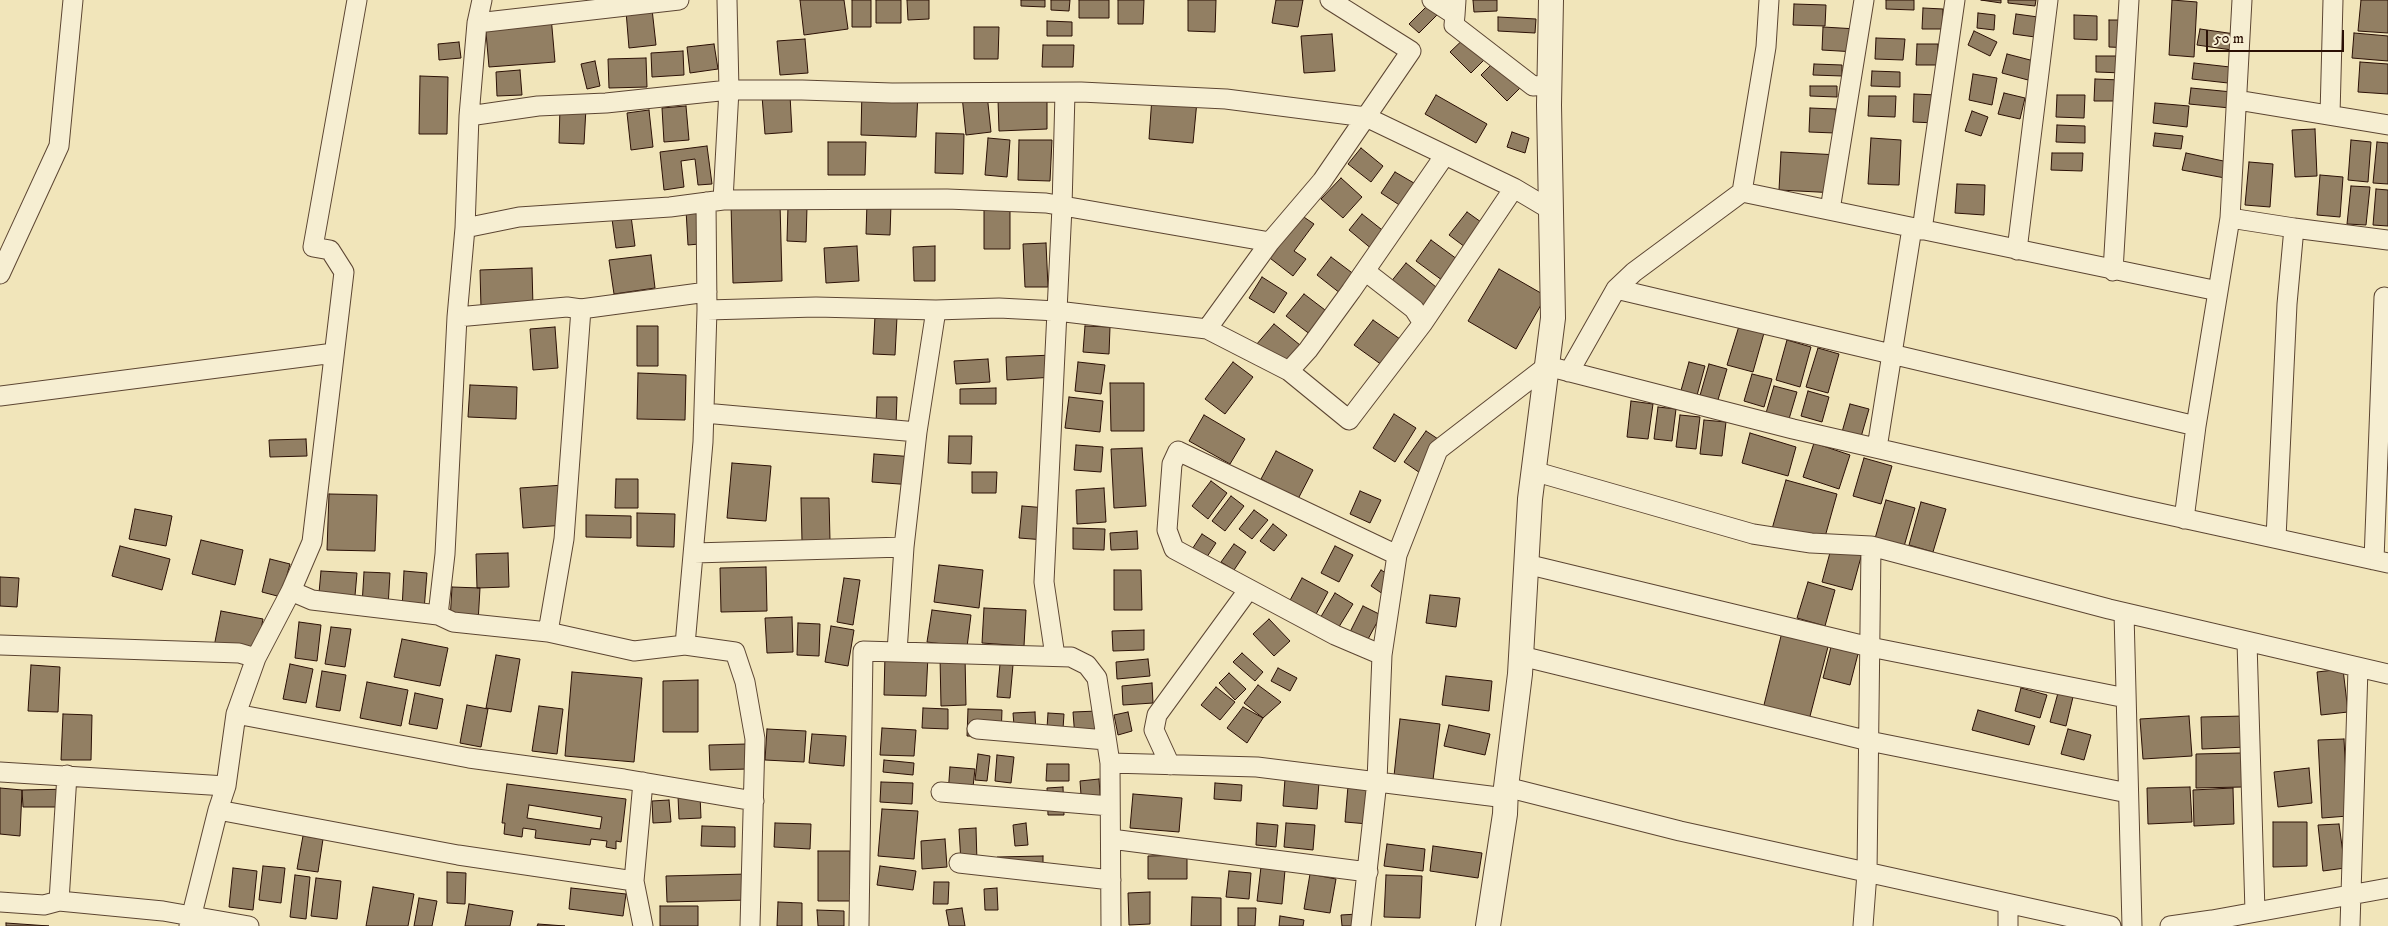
<!DOCTYPE html>
<html>
<head>
<meta charset="utf-8">
<style>
	body { margin:0 }
	#map { position:relative; width:2388px; height:926px; overflow:hidden; background:#f1e5ba; font-family:"IM FELL DW Pica",serif }
	canvas { display:block }
	.scale { position:absolute; left:2206px; top:30px; width:138px; height:22px; box-sizing:border-box; border:2px solid #2b1005; border-top:0; padding-left:6px; font-size:15px; line-height:18px; white-space:nowrap; color:#2b1005; -webkit-text-stroke:4px #f6eed2; paint-order:stroke }
</style>
</head>
<body>
<div id="map">
<canvas width="2388" height="926"></canvas>
<div class="scale">50 m</div>
</div>
<script>
const c = document.querySelector('canvas').getContext('2d');
c.lineJoin = 'round';
function fillPath(path, color) { c.fillStyle = color; c.fill(path, 'evenodd'); }
const poly = rows => new Path2D(rows.map(r => 'M' + r).join(''));
function trace(path, color, width, dash) { c.strokeStyle = color; c.lineWidth = width; c.lineCap = dash ? 'butt' : 'round'; c.setLineDash(dash || []); c.stroke(path); }
const building = poly([
	[800,0,844,0,848,29,804,35,800,0],
	[852,0,871,0,871,27,852,27,852,0],
	[876,0,901,0,901,23,876,23,876,0],
	[907,0,929,0,929,19,908,20,907,0],
	[1021,0,1045,0,1045,7,1021,6,1021,0],
	[1051,0,1070,0,1069,11,1051,10,1051,0],
	[1079,0,1109,0,1109,18,1079,18,1079,0],
	[1118,0,1144,0,1143,24,1118,24,1118,0],
	[1188,0,1216,0,1215,32,1188,31,1188,0],
	[1276,0,1303,0,1298,27,1272,23,1276,0],
	[1473,0,1497,0,1497,11,1474,12,1473,0],
	[1886,0,1914,0,1914,10,1886,9,1886,0],
	[1981,0,2001,0,2001,3,1981,0],
	[2008,0,2036,0,2035,6,2008,3,2008,0],
	[2172,0,2197,2,2194,57,2169,55,2172,0],
	[2361,0,2388,0,2388,33,2358,31,2361,0],
	[1431,2,1440,12,1419,33,1409,24,1431,2],
	[1794,4,1826,5,1825,26,1793,25,1794,4],
	[1923,8,1943,9,1942,29,1922,29,1923,8],
	[652,9,656,45,629,48,626,11,652,9],
	[1978,13,1995,15,1994,30,1977,28,1978,13],
	[2016,14,2038,17,2035,37,2013,34,2016,14],
	[2074,15,2097,16,2097,40,2074,39,2074,15],
	[551,16,555,62,489,67,485,21,551,16],
	[1498,17,1536,19,1535,33,1498,31,1498,17],
	[2109,20,2133,20,2133,48,2109,47,2109,20],
	[1047,21,1072,22,1072,36,1047,36,1047,21],
	[974,27,999,27,998,59,974,59,974,27],
	[1823,27,1857,29,1856,52,1822,50,1823,27],
	[2200,29,2235,34,2232,50,2197,45,2200,29],
	[1974,31,1997,42,1990,56,1968,45,1974,31],
	[1470,33,1491,53,1471,73,1450,52,1470,33],
	[2354,33,2388,36,2388,61,2352,58,2354,33],
	[1332,34,1335,71,1304,73,1301,36,1332,34],
	[1876,38,1905,39,1903,60,1875,59,1876,38],
	[805,39,808,73,780,75,777,41,805,39],
	[459,42,461,58,439,60,438,44,459,42],
	[714,44,718,69,690,73,687,47,714,44],
	[1917,44,1938,44,1937,65,1916,65,1917,44],
	[1043,45,1074,45,1073,67,1042,67,1043,45],
	[683,51,684,75,652,77,651,53,683,51],
	[2007,54,2034,61,2028,80,2002,73,2007,54],
	[2096,56,2124,56,2123,73,2096,72,2096,56],
	[646,58,647,87,609,88,608,59,646,58],
	[1498,58,1524,84,1507,101,1481,75,1498,58],
	[595,61,600,86,587,89,581,64,595,61],
	[2360,62,2388,64,2388,94,2358,92,2360,62],
	[2194,63,2230,67,2228,83,2192,79,2194,63],
	[1814,64,1842,65,1842,76,1813,75,1814,64],
	[520,70,522,95,497,96,496,72,520,70],
	[1872,71,1900,72,1900,87,1871,86,1872,71],
	[1973,74,1997,78,1992,105,1969,100,1973,74],
	[420,76,448,77,447,134,419,134,420,76],
	[2095,79,2121,80,2120,101,2094,101,2095,79],
	[1810,86,1837,86,1837,97,1810,96,1810,86],
	[2191,88,2232,92,2230,108,2189,104,2191,88],
	[862,89,918,91,916,137,861,135,862,89],
	[2004,93,2025,98,2020,119,1998,114,2004,93],
	[987,94,991,132,966,135,962,96,987,94],
	[1914,94,1937,95,1936,123,1913,122,1914,94],
	[790,95,792,132,765,134,762,96,790,95],
	[1436,95,1487,124,1476,143,1425,114,1436,95],
	[2057,95,2085,95,2084,118,2056,117,2057,95],
	[1869,96,1896,96,1895,117,1868,116,1869,96],
	[1152,97,1197,101,1193,143,1149,139,1152,97],
	[1047,98,1047,129,999,131,998,100,1047,98],
	[2155,103,2189,106,2187,127,2153,123,2155,103],
	[686,106,689,140,664,142,662,108,686,106],
	[560,107,586,108,584,144,559,143,560,107],
	[1810,108,1836,109,1835,133,1809,132,1810,108],
	[649,110,653,147,631,150,627,113,649,110],
	[1972,111,1988,117,1981,136,1965,131,1972,111],
	[2057,125,2085,126,2085,143,2056,142,2057,125],
	[2315,129,2317,176,2295,177,2292,130,2315,129],
	[1512,132,1529,138,1525,153,1507,147,1512,132],
	[936,133,964,134,963,174,935,173,936,133],
	[2155,133,2183,136,2181,149,2153,146,2155,133],
	[988,138,1010,140,1007,177,985,175,988,138],
	[1871,138,1901,140,1899,185,1868,184,1871,138],
	[1019,140,1052,140,1050,181,1018,180,1019,140],
	[2351,140,2371,142,2368,182,2348,180,2351,140],
	[828,142,866,142,865,175,828,175,828,142],
	[2377,142,2388,143,2388,184,2373,183,2377,142],
	[707,146,712,184,698,185,695,159,681,161,684,187,664,190,660,152,707,146],
	[1361,148,1383,166,1371,182,1348,164,1361,148],
	[1781,152,1839,155,1837,193,1779,190,1781,152],
	[2052,153,2083,153,2082,171,2051,170,2052,153],
	[2186,153,2228,162,2225,178,2182,170,2186,153],
	[2249,162,2273,164,2270,207,2245,205,2249,162],
	[1395,172,1419,186,1404,208,1381,193,1395,172],
	[2320,175,2343,177,2340,217,2317,215,2320,175],
	[1341,178,1362,197,1343,218,1321,199,1341,178],
	[1957,184,1985,185,1984,215,1955,213,1957,184],
	[2351,186,2370,187,2366,225,2347,224,2351,186],
	[2376,189,2388,190,2388,226,2373,225,2376,189],
	[984,202,1010,202,1010,249,984,249,984,202],
	[780,203,782,281,733,283,731,204,780,203],
	[867,203,891,204,890,235,866,234,867,203],
	[788,206,807,207,806,242,787,241,788,206],
	[709,208,711,243,688,245,686,210,709,208],
	[1467,212,1495,232,1477,256,1449,235,1467,212],
	[1298,213,1314,224,1294,251,1306,259,1293,276,1266,255,1298,213],
	[1362,214,1386,233,1373,250,1349,230,1362,214],
	[631,216,635,246,616,248,612,219,631,216],
	[1431,240,1461,262,1446,283,1416,261,1431,240],
	[1046,243,1048,287,1025,287,1023,244,1046,243],
	[857,246,859,281,826,283,824,248,857,246],
	[935,246,935,281,914,281,913,247,935,246],
	[651,255,655,288,614,294,609,260,651,255],
	[1331,257,1359,278,1345,297,1317,275,1331,257],
	[1406,263,1441,291,1425,311,1390,283,1406,263],
	[532,268,533,307,481,308,480,270,532,268],
	[1499,269,1546,296,1516,349,1468,321,1499,269],
	[1262,277,1287,293,1274,313,1249,298,1262,277],
	[1304,294,1329,313,1311,335,1286,316,1304,294],
	[875,316,897,317,895,355,873,354,875,316],
	[1373,320,1407,344,1389,370,1354,345,1373,320],
	[1274,324,1300,345,1283,366,1256,345,1274,324],
	[637,326,658,326,658,366,637,366,637,326],
	[1085,326,1110,327,1109,354,1083,352,1085,326],
	[1739,326,1764,333,1753,372,1727,365,1739,326],
	[555,327,558,368,533,370,530,329,555,327],
	[1787,340,1811,347,1800,387,1776,380,1787,340],
	[1818,348,1839,354,1828,393,1806,387,1818,348],
	[1053,355,1054,377,1007,380,1006,357,1053,355],
	[988,359,990,382,956,384,954,361,988,359],
	[1078,362,1105,365,1101,394,1075,391,1078,362],
	[1233,362,1253,377,1225,414,1205,399,1233,362],
	[1689,362,1705,366,1696,399,1680,394,1689,362],
	[1709,364,1727,369,1715,410,1697,406,1709,364],
	[638,373,686,375,685,420,637,419,638,373],
	[1752,374,1772,379,1764,407,1744,401,1752,374],
	[1110,383,1144,383,1144,431,1111,431,1110,383],
	[470,385,517,387,516,419,468,417,470,385],
	[1774,386,1797,392,1789,419,1766,413,1774,386],
	[996,388,996,404,960,404,960,389,996,388],
	[1808,391,1829,397,1822,422,1801,416,1808,391],
	[877,397,897,397,896,425,876,424,877,397],
	[1069,397,1103,401,1100,432,1065,428,1069,397],
	[1631,401,1653,404,1648,439,1627,437,1631,401],
	[1850,404,1869,409,1861,437,1842,432,1850,404],
	[1658,407,1676,409,1672,441,1654,439,1658,407],
	[1394,414,1416,428,1395,462,1373,448,1394,414],
	[1204,415,1245,439,1230,464,1189,441,1204,415],
	[1680,415,1700,417,1696,449,1676,447,1680,415],
	[1704,420,1726,422,1722,456,1700,454,1704,420],
	[1426,431,1447,445,1426,477,1404,462,1426,431],
	[1750,433,1796,447,1788,476,1742,463,1750,433],
	[949,436,972,436,971,464,948,463,949,436],
	[306,439,307,456,270,457,269,440,306,439],
	[1814,443,1850,455,1839,489,1803,477,1814,443],
	[1076,445,1103,447,1101,472,1074,470,1076,445],
	[1142,448,1146,506,1114,508,1111,449,1142,448],
	[1276,451,1313,470,1298,499,1261,479,1276,451],
	[874,454,915,457,913,485,872,482,874,454],
	[1864,458,1892,466,1881,504,1853,496,1864,458],
	[732,463,771,466,766,521,727,518,732,463],
	[972,472,997,472,996,493,972,493,972,472],
	[616,479,638,479,638,508,615,508,616,479],
	[1786,480,1837,494,1823,544,1772,529,1786,480],
	[1211,481,1227,493,1208,519,1192,506,1211,481],
	[564,485,566,525,523,528,520,488,564,485],
	[1104,488,1106,522,1077,524,1076,490,1104,488],
	[1360,491,1381,500,1370,523,1350,514,1360,491],
	[329,494,377,495,375,551,327,550,329,494],
	[1231,496,1244,506,1225,531,1212,521,1231,496],
	[801,498,829,498,830,541,802,541,801,498],
	[1886,500,1915,508,1903,550,1874,542,1886,500],
	[1921,502,1946,509,1933,552,1909,545,1921,502],
	[1022,506,1047,508,1045,540,1019,538,1022,506],
	[135,509,172,516,166,546,129,539,135,509],
	[1254,510,1268,520,1252,539,1239,529,1254,510],
	[637,513,675,514,674,547,637,546,637,513],
	[586,515,631,516,631,538,586,537,586,515],
	[1273,524,1287,535,1274,551,1260,541,1273,524],
	[1073,528,1105,529,1104,550,1073,549,1073,528],
	[1137,531,1138,549,1111,550,1110,533,1137,531],
	[1202,534,1216,543,1201,566,1187,557,1202,534],
	[1834,538,1864,546,1852,590,1822,582,1834,538],
	[201,540,243,550,235,585,192,574,201,540],
	[1234,544,1246,552,1234,570,1221,562,1234,544],
	[120,546,170,559,162,590,112,576,120,546],
	[1335,546,1353,555,1339,582,1321,573,1335,546],
	[508,553,509,587,477,588,476,554,508,553],
	[270,559,290,564,281,597,262,592,270,559],
	[939,565,983,570,979,608,934,602,939,565],
	[766,567,767,611,721,612,720,568,766,567],
	[1114,570,1141,570,1142,610,1114,610,1114,570],
	[1381,570,1397,580,1386,596,1371,586,1381,570],
	[321,571,357,573,354,607,318,604,321,571],
	[404,571,427,573,424,610,402,609,404,571],
	[364,572,390,573,388,607,362,605,364,572],
	[0,577,19,578,17,607,0,606,0,577],
	[844,578,860,580,853,625,837,622,844,578],
	[1302,578,1328,592,1314,618,1288,604,1302,578],
	[1808,582,1835,590,1825,626,1797,618,1808,582],
	[452,587,480,588,478,623,450,621,452,587],
	[1335,593,1353,604,1337,630,1319,620,1335,593],
	[1430,595,1460,598,1456,627,1426,623,1430,595],
	[1363,606,1381,615,1367,641,1350,632,1363,606],
	[984,608,1026,610,1024,646,982,643,984,608],
	[932,610,971,615,967,647,927,642,932,610],
	[221,611,263,619,255,660,213,652,221,611],
	[792,617,793,652,767,653,765,618,792,617],
	[1269,619,1290,641,1274,656,1253,634,1269,619],
	[299,622,321,625,317,661,295,658,299,622],
	[798,623,820,624,819,656,797,655,798,623],
	[831,626,854,630,848,666,825,662,831,626],
	[331,627,351,629,345,667,325,664,331,627],
	[1144,630,1144,650,1113,651,1112,631,1144,630],
	[1782,632,1829,643,1809,720,1763,709,1782,632],
	[402,639,448,648,440,686,394,677,402,639],
	[1832,643,1859,650,1850,685,1823,678,1832,643],
	[1242,653,1263,672,1255,681,1233,662,1242,653],
	[496,655,520,659,511,712,486,708,496,655],
	[885,655,928,656,926,696,884,695,885,655],
	[965,656,966,705,941,706,940,657,965,656],
	[1148,659,1150,676,1117,679,1116,662,1148,659],
	[290,664,313,669,306,703,283,699,290,664],
	[1000,664,1013,665,1010,698,997,697,1000,664],
	[31,665,60,667,58,712,28,711,31,665],
	[1278,668,1297,678,1290,691,1271,681,1278,668],
	[2343,669,2348,712,2321,715,2317,672,2343,669],
	[322,671,346,675,340,711,316,707,322,671],
	[572,672,642,678,634,762,565,756,572,672],
	[1229,673,1246,689,1235,700,1219,683,1229,673],
	[1446,676,1492,681,1489,711,1442,705,1446,676],
	[698,680,698,732,663,732,663,681,698,680],
	[367,682,408,690,401,726,360,718,367,682],
	[1152,683,1153,703,1123,705,1122,686,1152,683],
	[1258,685,1281,702,1263,718,1244,703,1258,685],
	[1216,687,1235,702,1220,720,1201,705,1216,687],
	[2021,688,2047,695,2040,718,2015,711,2021,688],
	[415,693,443,699,437,729,409,724,415,693],
	[2058,693,2073,697,2066,726,2050,722,2058,693],
	[467,705,488,709,481,747,460,743,467,705],
	[539,706,563,709,557,754,532,751,539,706],
	[1243,707,1263,718,1247,743,1227,728,1243,707],
	[923,708,948,709,948,729,922,728,923,708],
	[968,709,1002,710,1001,737,967,736,968,709],
	[1978,710,2035,726,2029,745,1972,730,1978,710],
	[1098,711,1100,736,1075,738,1073,712,1098,711],
	[1035,712,1036,736,1015,738,1013,713,1035,712],
	[1128,712,1132,731,1118,735,1114,715,1128,712],
	[1048,713,1064,714,1062,744,1046,743,1048,713],
	[63,714,92,715,91,760,61,760,63,714],
	[2189,716,2192,756,2143,759,2140,719,2189,716],
	[2245,716,2246,747,2202,749,2201,717,2245,716],
	[1400,719,1440,724,1433,780,1394,776,1400,719],
	[1449,725,1490,734,1485,755,1444,746,1449,725],
	[882,728,916,730,914,756,880,755,882,728],
	[767,729,806,731,804,762,765,760,767,729],
	[2068,729,2091,735,2084,760,2061,754,2068,729],
	[812,734,846,736,844,766,809,763,812,734],
	[2344,739,2348,816,2322,818,2318,740,2344,739],
	[747,744,748,769,710,770,709,745,747,744],
	[2241,753,2242,787,2196,788,2196,754,2241,753],
	[978,754,990,756,987,781,975,780,978,754],
	[997,755,1014,757,1011,783,995,781,997,755],
	[884,760,914,763,913,775,883,772,884,760],
	[1047,764,1069,764,1069,781,1046,781,1047,764],
	[950,767,975,769,972,796,948,794,950,767],
	[2309,768,2312,803,2278,807,2274,772,2309,768],
	[1099,779,1101,808,1082,809,1080,781,1099,779],
	[1285,779,1319,782,1317,809,1283,806,1285,779],
	[881,782,913,783,912,804,880,802,881,782],
	[1215,783,1242,785,1241,801,1214,799,1215,783],
	[507,784,626,799,621,842,616,841,616,849,606,847,607,841,591,839,590,845,535,838,536,830,523,828,522,837,504,834,505,823,502,823,507,784],
	[1348,786,1371,788,1368,824,1345,822,1348,786],
	[1063,787,1064,815,1048,815,1047,788,1063,787],
	[2190,787,2192,822,2148,824,2147,788,2190,787],
	[0,788,22,790,20,836,0,834,0,788],
	[2233,788,2234,824,2194,826,2193,790,2233,788],
	[73,789,71,807,23,807,22,790,73,789],
	[1133,794,1182,798,1179,832,1130,828,1133,794],
	[700,795,701,818,679,819,678,796,700,795],
	[669,800,671,822,653,823,652,801,669,800],
	[529,805,602,817,600,829,527,818,529,805],
	[882,809,918,811,914,859,878,856,882,809],
	[2273,822,2307,822,2307,866,2273,867,2273,822],
	[775,823,811,824,810,849,774,847,775,823],
	[1026,823,1028,845,1015,846,1013,825,1026,823],
	[1257,823,1278,825,1276,847,1256,845,1257,823],
	[1286,823,1315,825,1313,850,1284,847,1286,823],
	[2339,824,2345,868,2323,871,2318,825,2339,824],
	[702,826,735,827,735,847,701,846,702,826],
	[976,828,977,862,961,863,959,829,976,828],
	[303,836,323,839,318,872,297,869,303,836],
	[945,839,947,867,922,869,921,841,945,839],
	[1387,844,1425,849,1423,871,1384,866,1387,844],
	[1433,846,1482,853,1478,878,1430,871,1433,846],
	[818,851,850,851,850,901,818,901,818,851],
	[1187,855,1187,879,1148,879,1148,856,1187,855],
	[1043,856,1043,871,997,872,997,857,1043,856],
	[263,866,285,868,281,903,259,900,263,866],
	[880,866,916,871,913,890,877,885,880,866],
	[1261,867,1285,870,1282,904,1257,901,1261,867],
	[233,868,257,871,253,910,229,907,233,868],
	[1229,871,1251,873,1249,899,1226,897,1229,871],
	[447,872,466,873,465,904,447,903,447,872],
	[748,874,749,900,667,902,666,876,748,874],
	[1310,874,1336,879,1330,913,1304,909,1310,874],
	[295,875,310,877,306,919,290,917,295,875],
	[1386,875,1422,876,1420,918,1384,917,1386,875],
	[316,878,341,881,337,919,311,916,316,878],
	[934,882,949,882,948,904,933,904,934,882],
	[373,887,414,894,408,926,366,926,373,887],
	[571,888,626,894,623,916,569,909,571,888],
	[997,888,998,910,985,910,984,889,997,888],
	[1150,892,1150,924,1129,925,1128,893,1150,892],
	[1192,897,1221,898,1221,926,1191,926,1192,897],
	[419,898,437,901,432,926,414,926,419,898],
	[778,902,802,903,802,926,777,926,778,902],
	[469,904,513,911,510,926,465,926,469,904],
	[660,906,698,906,698,926,660,926,660,906],
	[962,908,965,926,949,926,946,910,962,908],
	[1238,908,1256,908,1255,926,1238,926,1238,908],
	[817,910,844,911,844,926,818,926,817,910],
	[1358,914,1358,926,1342,926,1341,915,1358,914],
	[1280,916,1304,920,1303,926,1279,926,1280,916],
	[6,923,49,926,6,926,6,923],
	[538,924,565,926,537,926,538,924]
]);
fillPath(building, '#927f63');
trace(building, '#2b1005', 1);
const minor = poly([
	[482,0,477,23,469,116,465,228,519,217,670,207,723,200,729,90,727,0],
	[1432,0,1455,15,1456,0],
	[1455,15,1454,25,1533,86,1549,85],
	[477,23,679,0],
	[2237,100,2388,125],
	[2330,115,2333,0],
	[469,116,538,106,606,103,729,90,802,90,892,93,1081,92,1226,99,1366,117,1514,188,1551,210],
	[1742,192,2218,291],
	[723,200,947,199,1046,203,1270,242,1322,181,1411,51,1330,0],
	[706,202,707,310,816,307,936,310,999,308,1057,311,1207,329,1270,242],
	[1830,210,1864,0],
	[2230,218,2294,228],
	[1922,230,1955,0],
	[2017,250,2048,0],
	[1365,271,1414,309,1423,323],
	[2113,271,2129,0],
	[0,274,59,146,73,0],
	[1616,289,2196,426],
	[707,310,703,442,685,645,735,652,745,682,755,739,750,926],
	[457,317,567,307,581,309,707,292],
	[1207,329,1289,371,1349,420,1423,323,1514,188],
	[1289,371,1308,350,1351,291,1445,155],
	[1569,372,1616,289,1634,272,1742,192,1766,47,1769,0],
	[0,396,334,353],
	[704,413,917,432],
	[1877,448,1912,228],
	[1533,471,1753,534,1811,543,1871,546,2109,609,2388,674],
	[2184,519,2196,426,2230,218,2242,0],
	[2276,538,2287,304,2294,228,2388,240],
	[694,553,904,547],
	[2374,560,2384,297],
	[1526,564,1870,647,2126,698],
	[291,591,312,600,438,615,453,622,548,632,634,651,685,645],
	[2124,613,2132,926],
	[438,615,445,554,457,317,465,228],
	[548,632,564,539,581,309],
	[2247,642,2255,912],
	[0,645,239,653,256,658],
	[897,652,904,547,917,432,936,310],
	[1382,655,1335,635,1174,549,1167,530,1172,464,1178,451,1397,555],
	[1055,656,1044,582,1062,207,1065,93],
	[1521,656,1869,741,2128,793],
	[236,714,256,658,291,591,312,542,344,272,330,250,313,247,357,0],
	[977,729,1106,740],
	[1110,763,1257,767,1506,798],
	[1170,765,1154,730,1157,715,1249,589],
	[0,772,226,786],
	[643,782,634,881,458,855,218,810,226,786,236,714,469,758,624,779,754,801],
	[1506,787,1680,831,2111,926],
	[941,792,1110,806],
	[1111,839,1368,872],
	[959,863,1111,880],
	[634,881,643,926],
	[59,901,67,775],
	[0,902,44,905,59,901,163,911,249,926],
	[2008,904,2008,926],
	[189,926,218,810],
	[859,926,863,651,1071,657,1087,665,1097,678,1110,763,1111,926],
	[1361,926,1377,781,1382,655,1397,555,1438,450,1547,366,1793,429,2132,507,2388,563],
	[1863,926,1867,873,1871,546],
	[2170,926,2212,920,2388,888],
	[2350,926,2358,668]
]);
const tertiary = poly([
	[1488,926,1505,814,1506,787,1520,674,1530,499,1553,318,1549,105,1551,0]
]);
trace(minor, '#5c4532', 21);
trace(tertiary, '#5c4532', 26);
trace(minor, '#f6eed2', 19);
trace(tertiary, '#f6eed2', 24);
</script>
</body>
</html>
